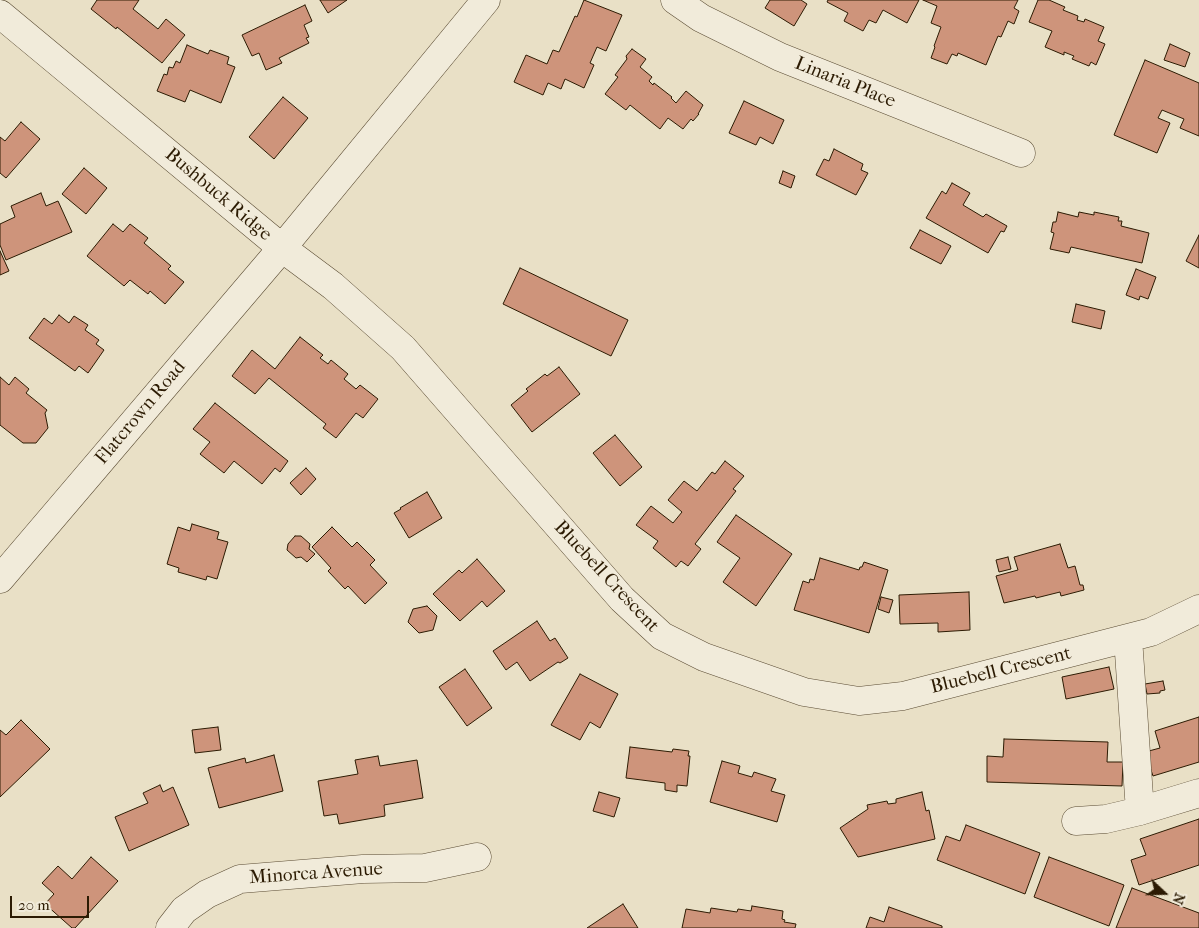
<!DOCTYPE html>
<html>
<head>
<meta charset="utf-8">
<style>
	body { margin:0 }
	#map { position:relative; width:1199px; height:928px; overflow:hidden; background:#e9e0c6; font-family:"IM FELL French Canon",serif }
	canvas { display:block }
	.north { position:absolute; left:1139px; top:868px; width:50px; height:50px; -webkit-text-stroke:4px #f1ebda; paint-order:stroke; rotate:111deg; font-size:14px; font-weight:700; line-height:20px; text-align:center; color:#2c1b03 }
	.north::after { content:''; display:block; margin:auto; width:18px; height:22px; background:#2c1b03; clip-path:polygon(50% 0,100% 100%,50% 72%,0 100%) }
	.scale { position:absolute; left:10px; top:896px; width:79px; height:22px; box-sizing:border-box; border:2px solid #2c1b03; border-top:0; padding-left:6px; font-size:15px; line-height:18px; white-space:nowrap; color:#2c1b03; -webkit-text-stroke:4px #f1ebda; paint-order:stroke }
</style>
</head>
<body>
<div id="map">
<canvas width="1199" height="928"></canvas>
<div class="north">N</div>
<div class="scale">20 m</div>
</div>
<script>
const c = document.querySelector('canvas').getContext('2d');
c.lineJoin = 'round';
function fillPath(path, color) { c.fillStyle = color; c.fill(path, 'evenodd'); }
const poly = rows => new Path2D(rows.map(r => 'M' + r).join(''));
function trace(path, color, width, dash) { c.strokeStyle = color; c.lineWidth = width; c.lineCap = dash ? 'butt' : 'round'; c.setLineDash(dash || []); c.stroke(path); }
function write(font, color, halo, rows, align = 'center') {
  c.font = font + ' "IM FELL French Canon",serif'; c.lineWidth = 4.5; c.setLineDash([]); c.textBaseline = 'middle'; c.strokeStyle = halo; c.fillStyle = color; for (const [text, x, y, turn = 0] of rows) {
    c.save(); c.translate(x, y); c.rotate((+turn || 0) * Math.PI / 180); c.textAlign = isNaN(turn) ? turn : align; if (halo) c.strokeText(text, 0, 0); c.fillText(text, 0, 0); c.restore();
  }
}
const building = poly([
	[97,0,139,0,133,9,158,29,166,19,185,35,162,63,117,27,116,29,91,9,97,0],
	[320,0,347,0,328,13,320,0],
	[584,0,622,15,606,51,597,47,590,63,594,65,584,88,565,79,561,89,548,83,543,95,514,82,526,55,547,64,553,50,559,52,575,16,577,17,584,0],
	[770,0,801,0,807,4,794,26,765,8,770,0],
	[828,0,919,0,907,23,883,10,876,23,869,20,863,31,844,21,848,13,827,2,828,0],
	[923,0,1018,0,1014,8,1019,11,1014,24,1008,21,1001,37,998,36,986,65,958,53,957,56,952,54,947,64,931,58,935,47,934,46,941,27,931,23,937,6,923,0],
	[1038,0,1049,0,1065,7,1063,10,1078,16,1077,20,1084,22,1085,19,1104,27,1098,41,1105,44,1096,65,1091,62,1089,66,1072,59,1074,56,1064,52,1064,55,1045,47,1052,31,1029,22,1038,0],
	[305,5,312,21,304,25,309,37,306,38,309,43,279,58,282,63,266,70,259,53,252,56,242,35,305,5],
	[1170,44,1190,53,1185,67,1164,60,1170,44],
	[187,45,208,54,210,50,229,57,227,64,235,67,221,103,190,90,185,102,157,91,164,74,167,75,169,67,173,68,176,61,180,63,187,45],
	[632,49,646,59,640,67,652,77,649,81,653,85,654,83,672,97,671,98,676,103,686,91,703,105,698,114,699,114,693,121,691,119,683,129,668,118,660,129,630,105,626,110,605,94,618,77,615,75,627,59,626,56,632,49],
	[1145,60,1199,83,1199,136,1180,128,1184,119,1162,110,1158,118,1170,123,1157,153,1114,135,1145,60],
	[283,97,308,118,274,159,249,137,283,97],
	[744,101,784,120,773,144,760,137,756,145,729,133,744,101],
	[21,122,40,139,6,178,0,173,0,137,5,141,21,122],
	[834,149,863,164,861,170,868,173,856,195,816,175,824,159,829,161,834,149],
	[84,168,107,188,86,214,62,194,84,168],
	[783,171,795,176,791,188,779,183,783,171],
	[952,183,970,193,963,205,983,217,986,214,1007,226,1004,232,1001,231,988,253,926,218,942,191,946,194,952,183],
	[41,193,46,206,58,201,72,232,6,260,0,245,0,224,15,217,11,206,41,193],
	[1058,212,1078,217,1079,212,1094,215,1094,212,1119,217,1118,221,1122,221,1121,226,1149,233,1142,263,1071,247,1069,253,1050,249,1054,233,1051,232,1053,222,1056,222,1058,212],
	[113,224,123,232,130,224,148,238,144,243,171,266,168,269,184,282,165,304,150,291,148,294,130,280,124,286,87,256,113,224],
	[920,230,951,246,941,264,910,248,920,230],
	[1199,235,1199,268,1186,261,1199,235],
	[0,251,9,271,0,275,0,251],
	[520,268,628,320,611,356,503,304,520,268],
	[1136,269,1156,277,1148,299,1140,296,1139,300,1126,295,1136,269],
	[1076,304,1105,311,1101,329,1072,322,1076,304],
	[59,315,69,323,74,316,88,325,85,330,99,340,96,344,104,350,88,373,79,366,75,371,29,338,44,318,52,324,59,315],
	[300,337,323,355,320,358,328,364,331,360,348,374,344,379,356,389,360,385,378,399,363,418,356,413,336,438,323,428,326,424,269,378,255,394,232,376,252,350,275,369,300,337],
	[559,367,580,394,532,432,511,405,528,391,526,389,545,374,547,376,559,367],
	[0,377,9,385,15,377,29,389,26,393,47,410,45,413,48,428,36,443,23,443,0,425,0,377],
	[215,403,288,461,280,472,275,468,262,484,234,461,224,473,200,454,210,442,193,429,215,403],
	[615,435,642,467,620,486,593,453,615,435],
	[725,461,744,476,733,489,736,491,695,544,701,549,688,566,681,561,676,567,653,548,658,541,636,525,651,506,673,523,682,512,668,500,684,481,697,491,712,472,715,474,725,461],
	[306,468,316,479,301,495,290,483,306,468],
	[427,492,442,518,409,538,394,513,401,509,400,508,427,492],
	[736,515,792,554,756,606,723,582,740,558,717,542,736,515],
	[192,524,219,532,217,539,228,542,217,579,207,576,206,580,178,572,179,568,167,564,178,527,190,531,192,524],
	[332,527,352,547,357,542,375,560,370,565,387,583,365,604,348,586,345,589,328,571,331,568,312,547,332,527],
	[295,536,301,536,310,544,309,549,315,554,307,562,301,557,296,558,287,550,288,544,295,536],
	[1060,544,1068,568,1075,566,1080,585,1083,585,1084,590,1061,596,1060,592,1036,598,1035,596,1004,603,996,576,1018,570,1014,557,1060,544],
	[1008,557,1011,569,999,572,996,560,1008,557],
	[820,558,859,570,860,567,862,567,864,562,888,570,869,633,794,610,803,581,809,583,810,579,814,580,820,558],
	[477,559,505,591,487,607,482,601,460,621,433,594,459,570,462,573,477,559],
	[969,592,970,630,938,632,938,623,900,624,899,595,969,592],
	[881,597,893,600,889,613,878,609,881,597],
	[427,606,437,616,433,630,419,633,408,622,413,609,427,606],
	[537,621,550,641,555,638,568,658,560,663,558,662,530,681,517,662,506,670,493,651,537,621],
	[1109,667,1114,689,1066,699,1062,677,1109,667],
	[465,669,492,708,467,726,439,687,465,669],
	[580,674,618,694,600,728,590,722,580,740,551,725,580,674],
	[1163,681,1165,690,1160,691,1160,693,1147,694,1145,684,1163,681],
	[1199,717,1199,762,1153,776,1145,752,1160,748,1155,731,1199,717],
	[21,720,50,749,0,797,0,730,6,735,21,720],
	[218,727,221,750,195,753,192,730,218,727],
	[1004,739,1108,742,1107,762,1123,762,1122,786,987,782,987,756,1003,757,1004,739],
	[630,747,672,752,673,749,689,751,688,756,690,756,687,786,677,785,677,792,665,790,665,783,626,778,630,747],
	[274,755,283,791,219,808,208,768,245,758,246,763,274,755],
	[378,756,380,766,417,760,423,798,384,805,385,816,339,824,337,814,324,816,318,781,358,774,355,760,378,756],
	[722,761,740,766,738,773,752,777,754,772,776,779,771,791,785,795,777,822,710,802,722,761],
	[160,785,163,792,173,787,189,825,129,851,115,817,148,803,143,793,160,785],
	[599,792,620,798,614,817,593,811,599,792],
	[922,792,926,811,929,810,935,839,858,857,840,828,868,809,867,805,887,801,888,804,896,803,896,799,922,792],
	[1199,819,1199,865,1139,885,1131,860,1146,855,1140,839,1199,819],
	[966,825,1040,853,1025,894,937,860,946,836,960,841,966,825],
	[91,857,118,881,75,928,72,928,45,904,54,894,42,883,58,866,72,879,91,857],
	[1049,857,1124,885,1109,926,1034,897,1049,857],
	[1132,888,1199,913,1199,928,1116,928,1132,888],
	[623,904,638,928,587,928,623,904],
	[752,906,783,911,782,919,785,920,784,922,796,924,795,928,682,928,686,909,710,913,711,908,737,912,738,909,751,911,752,906],
	[889,907,942,926,942,928,866,928,870,917,884,922,889,907]
]);
fillPath(building, '#ce947b');
trace(building, '#2c1b03', 1);
const minor = poly([
	[675,0,701,18,780,57,1021,153],
	[0,14,282,248,333,286,403,348,622,599,662,636,704,657,804,692,859,701,903,696,1151,632,1199,609],
	[0,579,282,248,486,0],
	[1128,638,1140,811,1199,793],
	[1076,821,1106,819,1140,811],
	[170,928,184,910,207,894,240,879,363,869,425,868,477,857]
]);
trace(minor, '#5b4c34', 29);
trace(minor, '#f1ebda', 28);
write('19px', '#2c1b03', '#f1ebda', [
	["Linaria Place",845,83,22],
	["Bushbuck Ridge",218,195,40],
	["Flatcrown Road",141,413,-50],
	["Bluebell Crescent",606,577,47],
	["Bluebell Crescent",1001,671,-14],
	["Minorca Avenue",316,874,-4]
]);
</script>
</body>
</html>
